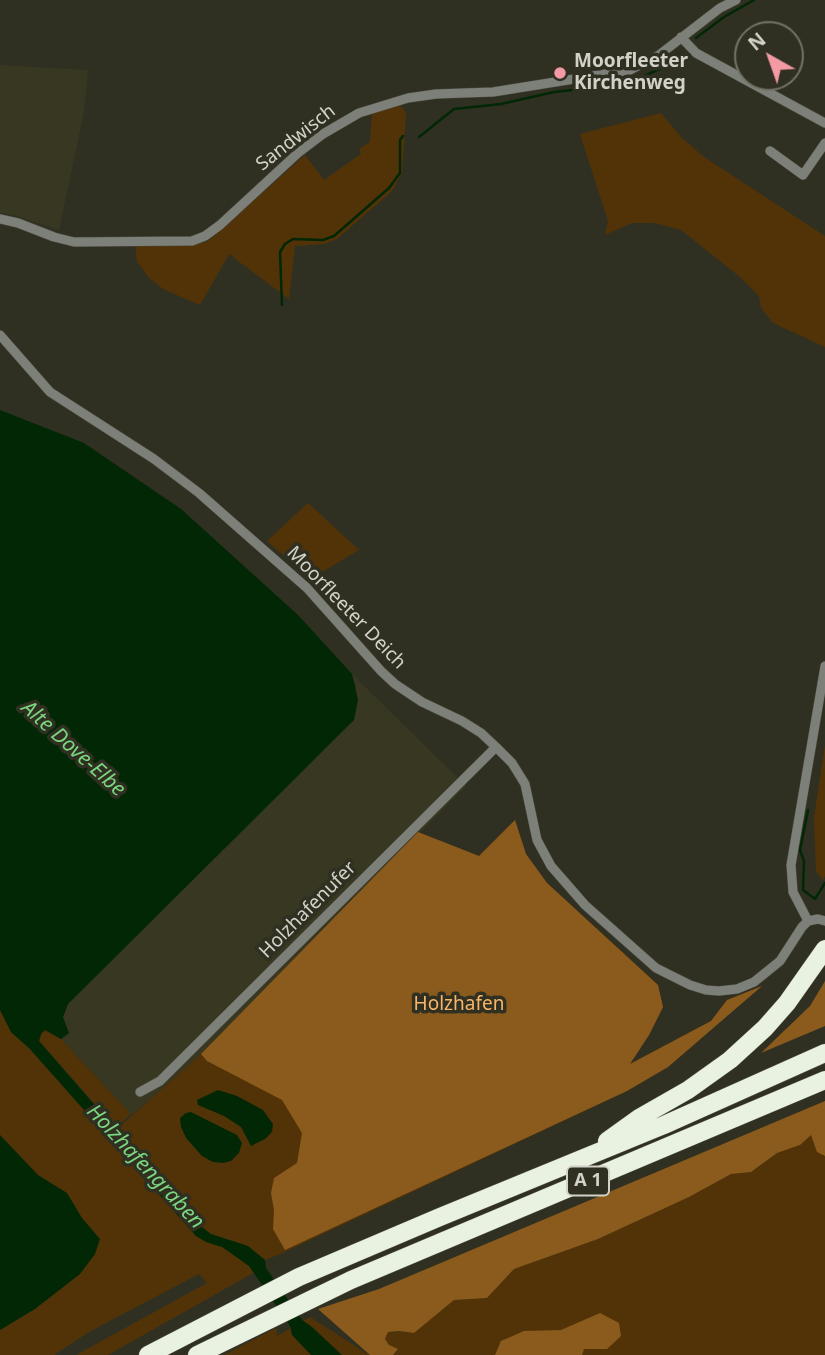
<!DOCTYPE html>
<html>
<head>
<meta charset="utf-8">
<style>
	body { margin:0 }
	#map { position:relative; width:825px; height:1355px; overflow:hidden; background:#303022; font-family:"Noto Sans",sans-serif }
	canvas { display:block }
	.north { position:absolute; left:734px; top:21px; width:70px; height:70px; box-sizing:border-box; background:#303022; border:2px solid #717165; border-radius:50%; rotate:320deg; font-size:19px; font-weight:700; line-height:28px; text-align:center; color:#d2d2c9 }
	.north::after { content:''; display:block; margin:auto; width:24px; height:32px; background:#f49aa5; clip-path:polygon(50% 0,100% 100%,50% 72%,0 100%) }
</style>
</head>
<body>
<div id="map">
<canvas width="825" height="1355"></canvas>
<div class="north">N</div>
</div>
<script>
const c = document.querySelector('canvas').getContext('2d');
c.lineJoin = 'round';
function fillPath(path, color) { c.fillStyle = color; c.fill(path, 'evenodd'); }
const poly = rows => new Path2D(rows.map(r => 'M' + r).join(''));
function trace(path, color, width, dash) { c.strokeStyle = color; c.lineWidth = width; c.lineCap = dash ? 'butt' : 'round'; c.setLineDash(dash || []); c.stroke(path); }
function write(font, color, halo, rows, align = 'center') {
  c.font = font + ' "Noto Sans",sans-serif'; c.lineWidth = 7; c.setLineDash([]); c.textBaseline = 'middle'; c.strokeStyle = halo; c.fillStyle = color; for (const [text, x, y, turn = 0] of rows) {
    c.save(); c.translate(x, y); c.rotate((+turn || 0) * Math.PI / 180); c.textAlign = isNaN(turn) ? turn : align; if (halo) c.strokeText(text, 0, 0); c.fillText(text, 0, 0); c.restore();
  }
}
fillPath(poly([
	[0,65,88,70,84,112,59,230,10,214,0,213],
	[352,674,466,786,201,1054,132,1115,61,1039,68,1033,63,1017,67,1004,353,720,356,686]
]), '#373722');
fillPath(poly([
	[397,105,403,108,406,114,402,173,392,191,337,239,324,244,295,246,289,299,229,254,200,305,163,289,148,277,137,261,135,246,180,246,207,242,305,155,324,180,361,154,359,149,370,142,372,112],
	[661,113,681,137,704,157,825,236,825,347,773,323,761,308,759,296,740,277,681,230,655,223,632,223,605,235,608,221,580,134],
	[308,503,359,550,310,579,267,541],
	[825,745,825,876,823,880,816,872,814,817],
	[515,820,526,854,547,883,658,985,663,1007,649,1035,630,1064,711,1021,727,1000,762,986,668,1067,627,1091,278,1255,265,1260,262,1258,245,1263,255,1272,108,1355,76,1355,207,1283,199,1274,89,1332,54,1355,0,1355,0,1010,11,1032,29,1048,108,1137,201,1054,418,832,479,856],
	[45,1030,61,1039,131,1114,116,1128,39,1041,41,1034],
	[825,1128,825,1355,393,1355,398,1349,389,1346,385,1339,388,1332,398,1331,414,1333,454,1300,487,1298,514,1269,598,1239,689,1197,731,1174,751,1172,777,1153,800,1145,811,1134],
	[310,1317,369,1355,224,1355,276,1328,277,1336]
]), '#523307');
fillPath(poly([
	[515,820,526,854,547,883,658,985,663,1007,649,1035,630,1064,711,1021,727,1000,762,986,668,1067,627,1091,285,1250,273,1229,274,1210,271,1193,274,1178,297,1163,302,1133,282,1100,207,1061,201,1054,418,832,479,856],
	[825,981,825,1026,761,1053,810,1006],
	[825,1101,825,1156,817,1152,811,1135,800,1145,777,1153,751,1172,731,1174,689,1197,598,1239,514,1269,487,1298,454,1300,414,1333,399,1331,388,1332,385,1339,389,1345,398,1349,393,1355,370,1355,318,1309,379,1289],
	[600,1313,619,1323,621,1336,607,1349,584,1349,582,1355,495,1355,501,1341,524,1331,561,1330]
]), '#8a5b1d');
fillPath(poly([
	[0,410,84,443,181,509,298,615,352,674,358,700,354,720,68,1004,63,1017,69,1033,61,1039,45,1030,41,1034,39,1041,198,1224,211,1234,248,1246,265,1260,266,1268,302,1320,312,1327,342,1355,311,1355,292,1335,290,1326,249,1266,222,1247,206,1242,196,1236,29,1048,11,1032,0,1010],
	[218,1090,237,1096,263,1110,273,1124,272,1132,265,1139,251,1146,241,1127,224,1116,198,1105,197,1100],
	[191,1112,237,1135,242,1143,239,1153,231,1161,223,1163,213,1162,202,1156,186,1138,181,1127,180,1118,186,1113],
	[0,1135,38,1175,67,1193,82,1218,100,1239,95,1254,80,1274,35,1309,0,1330]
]), '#012705');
trace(poly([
	[696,38,724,17,754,0],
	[419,137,454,109,501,104,554,92,628,84,659,69,679,54],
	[282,305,280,252,285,244,293,239,323,240,334,236,389,188,400,173,400,140,403,136],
	[808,810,800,850,804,861,803,890,815,899,825,883]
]), '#012705', 2.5);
const street = poly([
	[681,37,696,53,825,123],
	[770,151,803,175,825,143],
	[0,219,18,223,54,237,74,242,192,241,205,236,220,225,298,153,323,134,359,113,408,98,436,94,493,92,630,70,659,55,720,8,736,0],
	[0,335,50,392,154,459,199,493,307,588,381,671,395,684,422,702,462,721,481,733,496,747,512,763,525,784,537,840,551,866,585,905,656,968,690,985,706,990,719,991,737,989,754,982,780,961,802,927,808,921,818,919,825,921],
	[808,921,793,892,791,865,825,666],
	[140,1092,160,1081,496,747]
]);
const highway = poly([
	[607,1141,639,1118,688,1090,730,1060,765,1028,787,1003,825,949],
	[148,1355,299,1277,440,1217,664,1125,825,1053],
	[197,1355,351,1280,825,1080]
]);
trace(street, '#4d4d40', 10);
trace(highway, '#4d4d40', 19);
trace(street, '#7d7f79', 9);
trace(highway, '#e9f1e0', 18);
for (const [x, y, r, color] of [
	[560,73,7,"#f49aa5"]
]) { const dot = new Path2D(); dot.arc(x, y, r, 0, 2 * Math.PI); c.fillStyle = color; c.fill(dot); trace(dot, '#303022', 2.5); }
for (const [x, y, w] of [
	[588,1181,42]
]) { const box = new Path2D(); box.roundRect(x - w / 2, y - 14.5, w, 29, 5); c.fillStyle = '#303022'; c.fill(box); trace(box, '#d2d2c9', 2); }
write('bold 18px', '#d2d2c9', null, [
	["A 1",588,1181]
]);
write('bold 19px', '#d2d2c9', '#303022', [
	["Moorfleeter",574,62],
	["Kirchenweg",574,84]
], 'left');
write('19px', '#d2d2c9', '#303022', [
	["Sandwisch",296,138,-38],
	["Moorfleeter Deich",346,608,46],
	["Holzhafenufer",308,910,-45]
]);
write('19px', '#f7b568', '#303022', [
	["Holzhafen",459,1005]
]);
write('italic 21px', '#7ad77f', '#303022', [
	["Alte Dove-Elbe",73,749,42],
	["Holzhafengraben",145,1167,47]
]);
</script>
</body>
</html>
